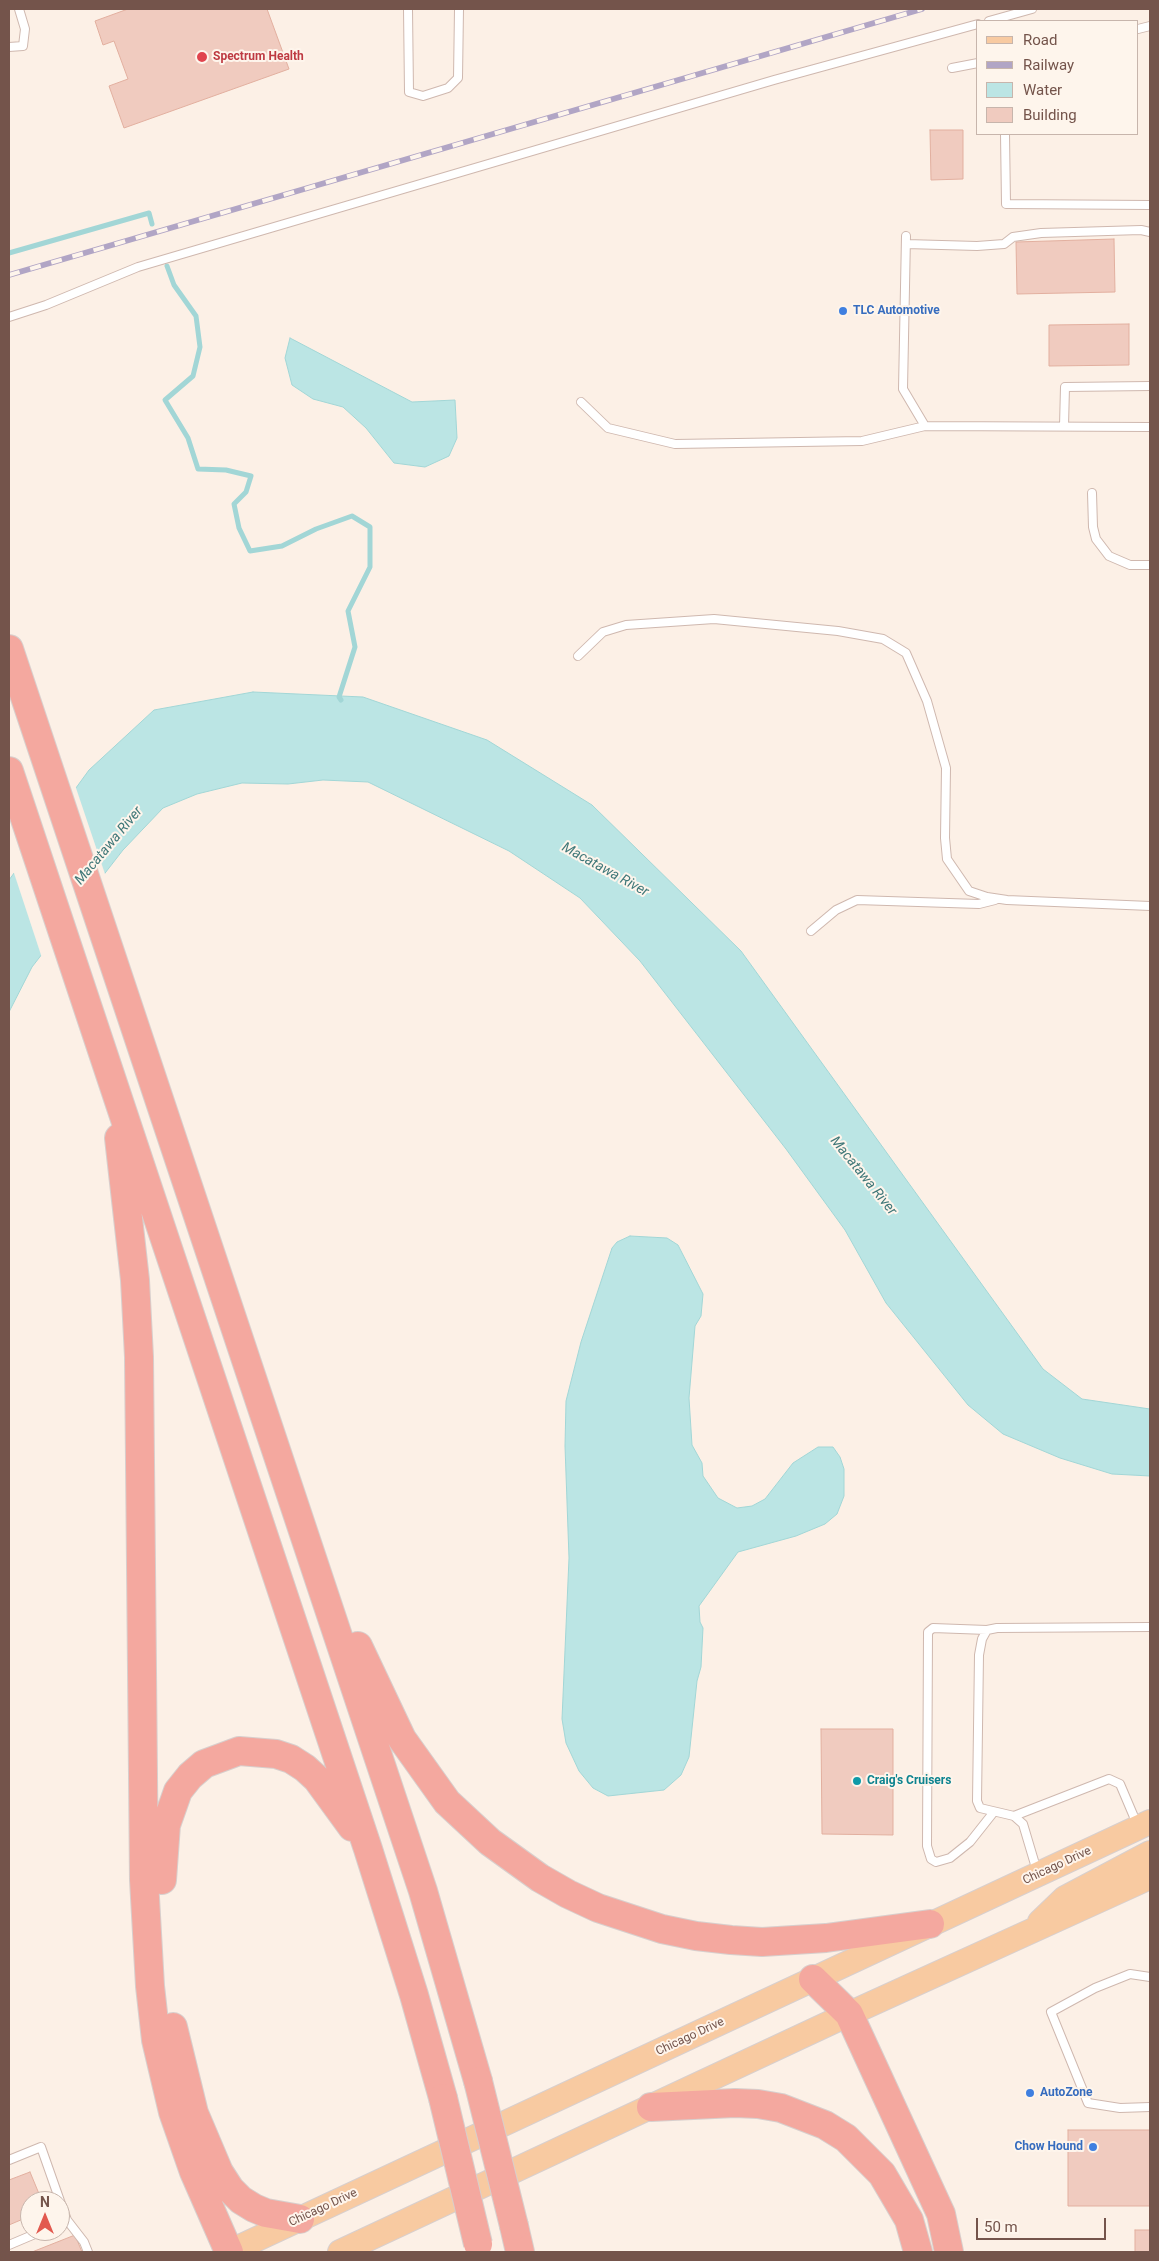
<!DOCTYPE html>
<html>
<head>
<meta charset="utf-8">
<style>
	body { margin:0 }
	#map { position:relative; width:1159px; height:2261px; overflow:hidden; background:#fcf0e6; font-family:Roboto,sans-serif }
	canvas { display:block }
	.frame { position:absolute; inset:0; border:10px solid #74544b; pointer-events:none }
	.legend { position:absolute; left:976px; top:20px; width:162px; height:115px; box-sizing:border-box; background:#fef5ec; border:1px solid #c7b5ac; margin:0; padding:6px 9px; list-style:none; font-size:15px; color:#74544b }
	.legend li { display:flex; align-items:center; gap:10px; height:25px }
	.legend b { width:25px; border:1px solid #c7b5ac }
	.north { position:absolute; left:20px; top:2191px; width:50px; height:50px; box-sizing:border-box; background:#fef5ec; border:1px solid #c7b5ac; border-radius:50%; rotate:0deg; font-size:14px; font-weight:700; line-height:20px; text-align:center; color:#74544b }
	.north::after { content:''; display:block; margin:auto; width:18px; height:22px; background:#e2594f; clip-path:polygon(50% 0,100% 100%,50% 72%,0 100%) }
	.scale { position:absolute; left:976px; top:2218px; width:130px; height:22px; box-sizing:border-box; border:2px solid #74544b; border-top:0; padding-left:6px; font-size:15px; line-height:18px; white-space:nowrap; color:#74544b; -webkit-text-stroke:4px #fef5ec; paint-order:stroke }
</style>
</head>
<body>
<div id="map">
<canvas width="1159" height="2261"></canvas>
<div class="frame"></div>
<ul class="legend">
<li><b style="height:6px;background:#f8caa1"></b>Road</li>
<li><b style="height:6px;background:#b1a5c5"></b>Railway</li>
<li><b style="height:14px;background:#bbe5e4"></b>Water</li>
<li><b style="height:14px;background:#f0cbbf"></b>Building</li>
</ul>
<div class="north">N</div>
<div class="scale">50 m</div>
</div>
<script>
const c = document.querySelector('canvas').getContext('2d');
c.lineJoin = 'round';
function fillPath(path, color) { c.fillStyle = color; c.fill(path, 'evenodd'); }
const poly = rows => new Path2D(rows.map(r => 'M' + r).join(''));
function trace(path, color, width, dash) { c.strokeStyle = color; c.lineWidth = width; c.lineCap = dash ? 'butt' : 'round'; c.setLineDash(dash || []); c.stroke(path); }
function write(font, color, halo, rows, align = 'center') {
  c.font = font + ' Roboto,sans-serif'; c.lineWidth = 4; c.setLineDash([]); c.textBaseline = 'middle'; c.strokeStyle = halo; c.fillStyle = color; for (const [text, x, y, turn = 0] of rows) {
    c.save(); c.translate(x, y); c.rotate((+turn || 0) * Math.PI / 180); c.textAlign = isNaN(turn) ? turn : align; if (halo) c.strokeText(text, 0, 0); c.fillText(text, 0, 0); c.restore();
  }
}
const water = poly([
	[290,338,412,402,455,400,457,438,449,456,425,467,394,463,366,428,343,407,313,399,292,385,285,358,290,338],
	[253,692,363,697,487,740,592,805,741,951,1043,1369,1082,1399,1150,1409,1150,1476,1112,1474,1060,1458,1003,1434,968,1405,886,1303,845,1230,786,1149,640,961,580,898,509,851,368,782,323,780,288,784,242,783,197,794,163,808,123,850,32,967,9,1012,9,880,89,770,154,710,253,692],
	[630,1236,667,1238,678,1245,703,1294,701,1316,695,1326,689,1398,692,1445,702,1463,703,1476,718,1498,737,1508,752,1506,765,1499,793,1463,818,1447,833,1447,840,1457,844,1469,844,1496,837,1514,825,1524,796,1536,738,1552,699,1606,700,1622,703,1628,701,1667,697,1681,689,1757,681,1775,664,1790,608,1796,593,1788,579,1771,566,1743,562,1719,569,1558,565,1446,566,1401,581,1342,612,1248,617,1242,630,1236]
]);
fillPath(water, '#bbe5e4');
trace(water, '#a2d6d6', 1);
fillPath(poly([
	[75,785,106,877,42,958,13,870]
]), '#fcf0e6');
trace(poly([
	[9,253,149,213,152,224],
	[167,266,174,285,196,316,200,347,193,376,165,400,188,438,198,469,226,470,251,476,246,492,234,504,239,528,250,551,282,546,316,529,352,516,370,527,370,567,348,611,355,647,339,697,341,700]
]), '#a2d6d6', 5);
const building = poly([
	[128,9,267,9,289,69,124,128,109,86,128,79,114,41,103,45,95,21,128,9],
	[930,130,963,130,963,179,931,180,930,130],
	[1114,239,1115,292,1017,294,1016,242,1114,239],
	[1129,324,1129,365,1049,366,1049,325,1129,324],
	[821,1729,893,1729,893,1835,822,1834,821,1729],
	[1068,2130,1150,2130,1150,2206,1068,2206,1068,2130],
	[30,2172,42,2201,30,2201,30,2216,9,2225,9,2180,30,2172],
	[1135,2230,1150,2230,1150,2252,1135,2252,1135,2230],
	[75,2235,82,2252,32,2252,75,2235]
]);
fillPath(building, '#f0cbbf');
trace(building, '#e2af9f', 1);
const service = poly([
	[408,9,409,92,423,96,448,88,458,78,459,9],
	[989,21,1032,9],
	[1138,29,1150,26],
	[9,47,23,46,25,29,19,9],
	[952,68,978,63],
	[1005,134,1006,204,1150,205],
	[906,236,903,389,925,426],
	[906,244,977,246,1004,244,1013,237,1041,233,1141,230,1150,232],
	[9,317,46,305,138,267,774,80,978,24],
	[581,402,608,428,675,444,862,441,925,426,1150,427],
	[1064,426,1065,387,1150,386],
	[1092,493,1093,527,1096,539,1109,556,1130,565,1150,565],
	[578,656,603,632,626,625,714,619,838,631,883,639,906,653,927,701,946,768,945,838,947,859,969,891,987,897,1007,900,1150,906],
	[811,931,836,910,857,900,979,904,995,900],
	[987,1630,933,1628,928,1632,927,1846,931,1859,936,1862,950,1858,970,1842,993,1813],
	[1014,1816,1109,1779,1120,1784,1137,1824],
	[1037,1871,1023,1824,1014,1816,980,1808,977,1801,979,1655,982,1639,987,1630,997,1628,1150,1627],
	[1150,1977,1130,1974,1095,1988,1051,2012,1088,2103,1120,2108,1150,2107],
	[9,2160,41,2147,60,2201],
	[60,2201,67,2220,84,2242,88,2252],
	[9,2245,42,2231]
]);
const primary = poly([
	[1040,1922,1065,1898,1150,1853],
	[229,2252,1150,1822],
	[340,2252,849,2014,1150,1877]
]);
const motorway = poly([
	[9,649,423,1891,478,2081],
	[9,771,368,1849,414,1995,443,2098],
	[119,1138,135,1280,139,1357,144,1880,150,1986,156,2040,173,2112,194,2172,229,2252],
	[358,1646,402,1739,447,1802,490,1842,540,1878,568,1894,598,1908,662,1929,696,1936,731,1940,762,1942,826,1938,930,1924],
	[162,1880,166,1825,178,1791,190,1776,204,1764,239,1751,276,1754,291,1759,305,1768,317,1779,352,1827],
	[813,1979,849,2014,941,2214,949,2252],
	[173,2027,194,2113,219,2172,230,2189,241,2200,254,2208,266,2213,300,2219],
	[651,2107,735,2103,758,2104,781,2108,825,2125,846,2138,882,2174,909,2220,918,2252],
	[514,2226,520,2252]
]);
trace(service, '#cfb8af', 10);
trace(primary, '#d8cfcd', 26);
trace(motorway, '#d8cfcd', 30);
trace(service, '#fff', 8);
trace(primary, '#f8caa1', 24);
trace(motorway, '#f4a89f', 28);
const rail = poly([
	[9,275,922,9]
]);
trace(rail, '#b1a5c5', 5.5);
trace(rail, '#fef5ec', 4, [11]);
const motorwayBridge = poly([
	[478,2081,514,2226],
	[443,2098,478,2244]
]);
trace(motorwayBridge, '#d8cfcd', 30, []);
trace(motorwayBridge, '#f4a89f', 28);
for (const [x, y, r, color] of [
	[202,57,6,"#e0444e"],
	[843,311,5,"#3f7fe0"],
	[857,1781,5,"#0f9aa8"],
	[1030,2093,5,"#3f7fe0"],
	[1093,2147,5,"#3f7fe0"]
]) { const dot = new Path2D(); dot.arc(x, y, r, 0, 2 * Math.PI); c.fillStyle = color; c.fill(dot); trace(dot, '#fef5ec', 2); }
write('bold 12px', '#be3a42', '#fef5ec', [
	["Spectrum Health",213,57]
], 'left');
write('bold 12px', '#366cbe', '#fef5ec', [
	["TLC Automotive",853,311],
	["AutoZone",1040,2093],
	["Chow Hound",1083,2147,"right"]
], 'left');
write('bold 12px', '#0d838f', '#fef5ec', [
	["Craig's Cruisers",867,1781]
], 'left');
write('12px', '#74544b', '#fef5ec', [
	["Chicago Drive",1057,1866,-25],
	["Chicago Drive",690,2037,-25],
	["Chicago Drive",323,2208,-25]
]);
write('italic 14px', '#407879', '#fef5ec', [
	["Macatawa River",109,846,-50],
	["Macatawa River",605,870,29],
	["Macatawa River",863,1176,51]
]);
</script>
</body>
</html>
